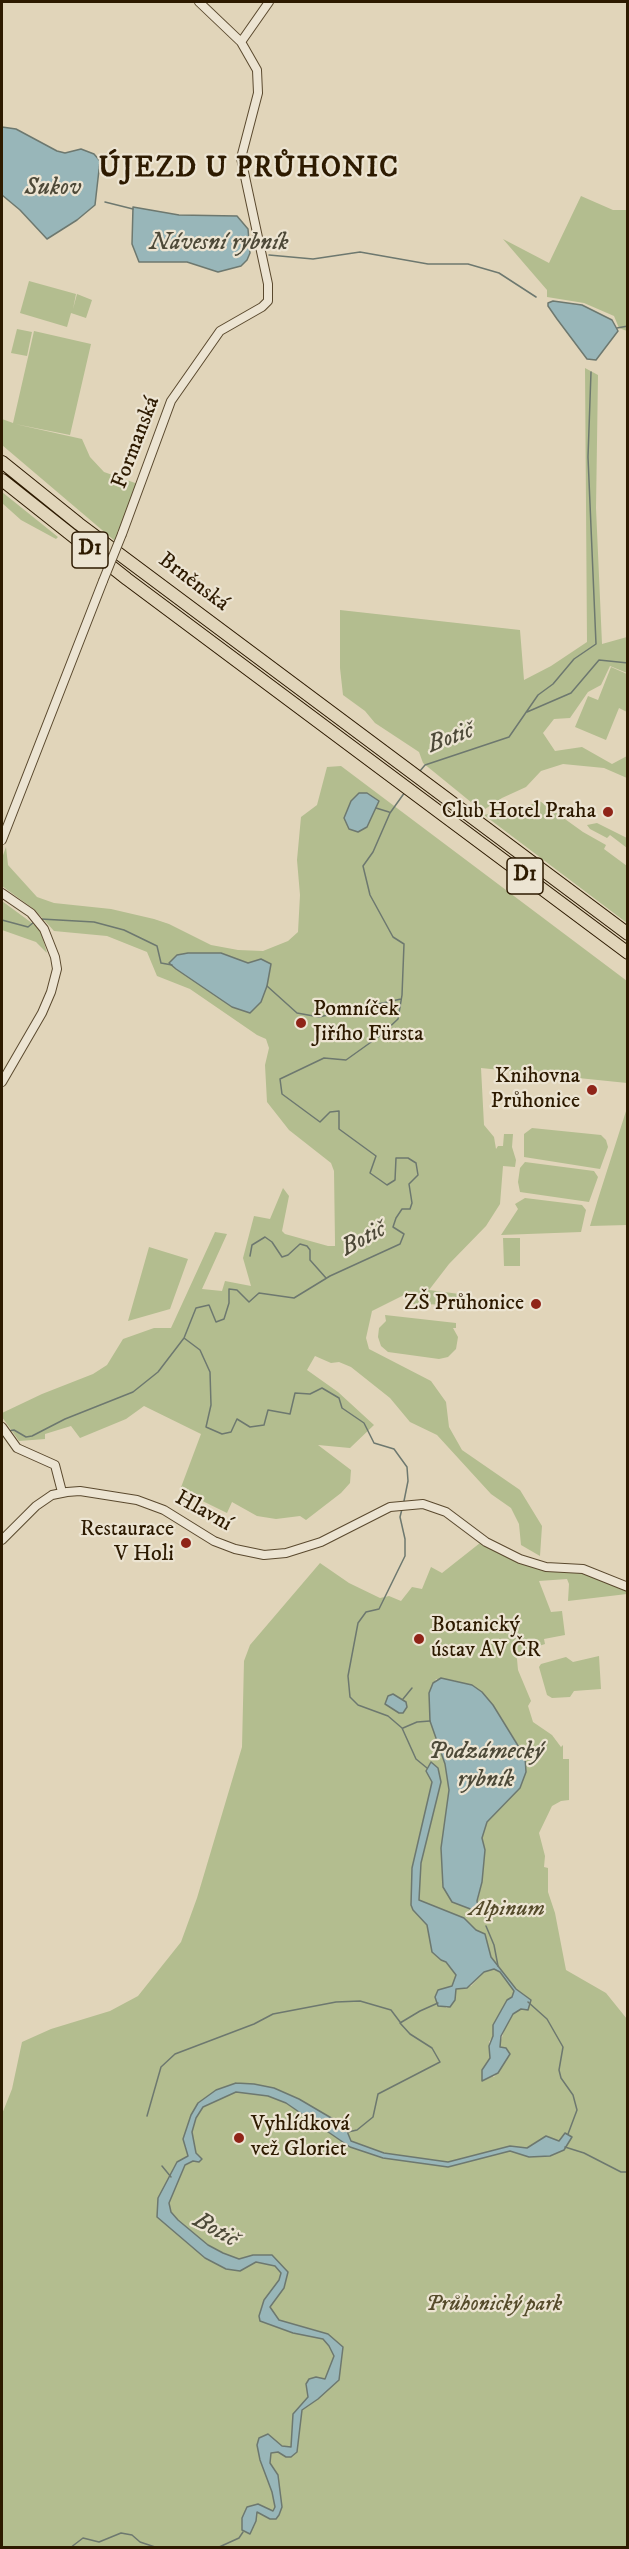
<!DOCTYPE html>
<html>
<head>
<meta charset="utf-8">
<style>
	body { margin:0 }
	#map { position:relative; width:629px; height:2549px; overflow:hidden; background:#e1d5ba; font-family:"IM FELL DW Pica",serif }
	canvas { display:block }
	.frame { position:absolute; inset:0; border:3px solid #2d1a00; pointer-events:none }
</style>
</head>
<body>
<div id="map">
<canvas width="629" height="2549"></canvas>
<div class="frame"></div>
</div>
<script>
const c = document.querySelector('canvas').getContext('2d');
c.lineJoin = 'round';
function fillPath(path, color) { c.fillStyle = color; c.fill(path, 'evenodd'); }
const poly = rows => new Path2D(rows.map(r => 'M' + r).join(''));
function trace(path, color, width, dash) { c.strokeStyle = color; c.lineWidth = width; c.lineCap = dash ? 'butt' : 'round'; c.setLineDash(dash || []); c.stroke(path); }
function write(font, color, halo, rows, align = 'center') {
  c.font = font + ' "IM FELL DW Pica",serif'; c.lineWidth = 4.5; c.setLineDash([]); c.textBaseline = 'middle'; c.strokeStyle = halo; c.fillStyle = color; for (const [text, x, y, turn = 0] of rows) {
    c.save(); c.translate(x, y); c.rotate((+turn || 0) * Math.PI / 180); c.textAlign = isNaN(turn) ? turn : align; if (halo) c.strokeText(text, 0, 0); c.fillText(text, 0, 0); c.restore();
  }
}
fillPath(poly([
	[581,196,613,210,627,210,627,331,619,328,614,316,584,303,547,297,547,290,503,239,549,263],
	[29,281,76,294,73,309,77,294,92,300,86,318,71,313,67,327,20,313],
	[17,329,32,332,27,356,11,353],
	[34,331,91,344,70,435,15,424,82,439,90,457,104,472,138,484,115,541,2,445,2,419,13,423],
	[585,368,598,375,596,508,602,644,627,637,627,673,610,666,601,685,588,692,570,718,554,719,543,733,555,751,582,747,612,764,627,756,627,778,604,768,563,764,541,771,526,787,502,798,485,809,477,807,423,763,419,752,375,723,365,711,343,695,340,668,340,610,520,630,524,680,551,666,587,642],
	[2,492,58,537,56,539,21,520,2,503],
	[611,667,627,674,627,712,619,708,606,740,575,727,588,696,598,700],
	[341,766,627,981,627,1083,481,1068,484,1125,494,1137,496,1149,498,1146,503,1146,504,1134,513,1134,512,1147,516,1160,515,1167,503,1166,500,1204,486,1226,449,1264,429,1290,467,1295,466,1305,413,1304,410,1292,372,1311,366,1338,369,1349,431,1381,446,1402,449,1427,462,1450,520,1490,542,1526,540,1556,521,1545,519,1524,511,1508,491,1494,437,1435,410,1422,390,1398,351,1367,339,1362,331,1363,315,1356,307,1370,338,1392,374,1425,350,1448,318,1445,351,1470,350,1483,341,1493,306,1520,300,1516,276,1519,257,1516,232,1502,227,1513,180,1490,201,1434,144,1406,126,1419,80,1438,71,1426,45,1434,45,1439,19,1441,2,1417,2,1413,42,1394,93,1374,107,1365,123,1339,154,1328,171,1328,215,1232,227,1234,202,1289,222,1291,225,1281,251,1286,243,1258,254,1216,270,1219,283,1188,289,1196,282,1231,285,1234,328,1246,335,1246,335,1242,334,1171,331,1163,289,1130,267,1102,265,1065,269,1048,266,1039,257,1035,190,989,157,976,147,952,107,936,54,931,35,910,2,886,2,858,6,847,8,865,37,897,54,903,111,909,154,919,169,924,211,945,238,950,263,951,288,941,298,932,300,895,297,860,301,817,317,805,327,767],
	[221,953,248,963,261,959,232,1007,173,959,183,954],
	[537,799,583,832,606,845,604,849,627,866,627,923,484,815,503,810,508,815,535,803],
	[597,823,627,838,627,848,610,835,607,838,590,829,587,825],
	[2,901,40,929,47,953,36,942,2,930],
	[627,1108,627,1225,590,1226,598,1199],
	[532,1128,601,1135,606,1140,608,1147,600,1169,524,1157,524,1134],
	[525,1162,594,1171,598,1177,589,1202,520,1192,518,1182,520,1168],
	[525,1198,582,1205,586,1210,581,1232,501,1235,518,1209,515,1204],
	[520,1238,520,1266,504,1266,503,1238],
	[149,1247,188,1259,170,1309,128,1321],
	[385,1315,456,1323,456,1328,453,1328,458,1337,456,1349,448,1357,439,1359,388,1352,381,1346,378,1337,379,1328,386,1321],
	[480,1543,523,1564,543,1571,568,1569,592,1575,627,1592,627,1594,568,1601,569,1584,567,1579,539,1581,551,1612,562,1611,565,1635,544,1639,545,1644,514,1654,517,1659,518,1670,531,1701,528,1706,533,1722,552,1735,561,1747,563,1745,563,1759,569,1759,569,1800,561,1801,552,1806,539,1833,545,1856,544,1867,548,1868,548,1892,555,1913,566,1970,606,1993,627,2019,627,2547,2,2547,2,2114,12,2089,22,2042,51,2029,110,2011,138,1996,181,1942,197,1898,242,1747,244,1661,250,1645,320,1563,349,1583,380,1598,389,1596,401,1601,412,1587,422,1589,431,1567,442,1573],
	[436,1679,452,1680,473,1686,493,1705,522,1751,520,1788,487,1822,482,1838,485,1850,482,1882,477,1904,443,1887,441,1848,449,1790,445,1764,430,1721,429,1693],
	[431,1762,441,1782,421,1863,419,1900,464,1918,476,1930,485,1934,491,1957,496,1964,484,1972,471,1986,456,1989,452,2005,446,2008,443,1991,452,1986,456,1975,446,1962,441,1960,432,1952,427,1925,413,1910,412,1902,412,1868,433,1782,426,1771],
	[514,1991,529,2003,528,2010,521,2009,513,2014,506,2024,499,2047,510,2055,494,2077,482,2070,490,2058,489,2042,493,2036,493,2025,507,2000,512,1997],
	[599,1656,601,1689,574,1691,570,1697,552,1698,547,1695,539,1667,541,1664,566,1657,573,1662]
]), '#b3bd8f');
const water = poly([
	[2,127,16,129,57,151,65,153,81,149,94,154,100,161,95,205,77,220,47,239,20,210,2,195,2,127],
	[133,207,179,215,237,216,248,229,250,253,247,260,241,266,218,272,187,262,139,262,132,244,133,207],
	[553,301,582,305,612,320,618,331,596,360,587,359,557,319,548,306,548,303,553,301],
	[359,793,367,793,379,801,367,827,358,832,349,829,344,818,351,801,359,793],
	[188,953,221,953,248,963,261,959,271,964,267,986,261,1002,250,1013,232,1007,176,969,169,963,177,955,188,953],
	[441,1678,472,1685,482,1692,493,1705,525,1757,526,1772,520,1788,487,1822,482,1838,485,1850,482,1882,477,1901,478,1906,473,1910,452,1902,443,1887,441,1848,449,1790,445,1764,430,1721,429,1693,433,1683,441,1678],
	[393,1694,406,1702,407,1707,403,1713,399,1713,385,1704,388,1696,393,1694],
	[431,1762,438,1768,441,1782,421,1863,419,1900,464,1918,476,1930,485,1934,491,1957,516,1989,531,2000,528,2010,521,2009,513,2014,501,2036,500,2047,506,2048,510,2054,498,2073,482,2081,482,2070,490,2058,489,2046,493,2036,493,2025,507,2000,512,1997,514,1991,500,1972,494,1969,484,1972,467,1988,456,1989,455,2000,450,2007,438,2006,435,1997,438,1990,452,1986,456,1975,446,1962,441,1960,432,1952,427,1925,413,1910,411,1905,412,1868,432,1782,426,1771,431,1762],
	[236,2083,254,2084,274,2088,299,2099,345,2126,351,2141,384,2153,448,2162,510,2146,527,2148,546,2136,559,2141,565,2133,572,2137,564,2150,550,2156,529,2157,510,2151,448,2167,383,2158,350,2147,286,2103,268,2096,236,2092,203,2107,196,2118,192,2132,196,2153,202,2159,199,2162,193,2161,185,2165,169,2203,171,2212,178,2220,208,2245,223,2253,239,2259,253,2255,272,2255,288,2272,284,2288,270,2307,279,2320,328,2334,343,2347,339,2380,318,2399,302,2410,297,2452,291,2457,286,2457,278,2452,271,2453,270,2463,278,2475,282,2507,279,2515,276,2519,270,2519,257,2512,256,2521,250,2534,242,2530,242,2518,247,2507,258,2504,273,2511,275,2507,272,2492,260,2460,257,2445,259,2438,268,2434,282,2446,291,2447,293,2414,308,2397,306,2384,309,2379,316,2377,325,2379,334,2356,329,2346,323,2339,293,2333,260,2321,259,2316,264,2300,279,2280,281,2273,275,2266,256,2262,240,2271,226,2269,205,2258,157,2217,158,2198,177,2162,188,2156,183,2139,191,2115,198,2103,216,2090,236,2083]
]);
fillPath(water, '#98b6b9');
trace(water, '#6d786f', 1.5);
trace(poly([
	[105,202,133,209],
	[269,255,313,259,360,252,428,264,468,264,499,273,536,297],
	[617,328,628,326],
	[527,712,571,693,599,660,628,663],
	[420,771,425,765,509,737,538,695,553,684,574,659,596,644,588,457,591,372],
	[376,808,389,812],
	[41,919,94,922,124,930,157,946,161,963,172,965],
	[2,920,28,927,34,922],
	[267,986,297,1013,319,1017,401,999],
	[250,1256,252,1245,265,1237,272,1242,282,1257,288,1255,300,1244,307,1246,310,1250,310,1260,326,1278],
	[8,1431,14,1430,26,1437,32,1436,65,1419,133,1392,158,1372,184,1338],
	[404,1501,408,1481,407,1467,394,1449,374,1443,364,1423,342,1408,339,1398,322,1388,310,1394,295,1393,290,1414,268,1410,264,1425,250,1427,237,1419,231,1432,222,1434,206,1427,211,1405,210,1372,200,1350,184,1338,196,1308,209,1305,216,1322,224,1319,229,1303,229,1289,237,1290,249,1302,259,1293,294,1298,330,1276,400,1244,404,1234,393,1227,396,1218,402,1209,410,1209,412,1203,409,1184,418,1175,416,1163,408,1158,396,1158,395,1180,387,1185,370,1173,376,1156,339,1129,339,1111,330,1112,320,1122,282,1094,280,1079,324,1058,346,1060,381,1035,398,1019,402,995,404,944,393,937,370,895,363,866,373,852,390,813,405,792],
	[402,1509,400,1517,405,1539,405,1556,379,1609,366,1612,358,1623,348,1676,350,1697,358,1705,388,1716,402,1728,416,1759,427,1768],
	[403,1699,412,1688],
	[403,1728,417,1722,430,1721],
	[486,1906,486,1921],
	[486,1926,494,1945,498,1966],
	[528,2002,547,2019,563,2047,559,2070,561,2078,573,2095,577,2110,568,2134],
	[147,2116,161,2067,175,2054,254,2024,273,2014,336,2002,360,2001,391,2010,400,2022],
	[348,2132,357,2130,373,2117,378,2094,440,2062,432,2048,410,2034,400,2023,420,2011,438,2003],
	[565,2147,584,2153,621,2172,628,2172],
	[162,2166,171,2177],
	[70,2548,83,2538,99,2542,121,2533,132,2535,140,2542,158,2548],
	[217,2548,239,2538,243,2532]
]), '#6d786f', 1.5);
const minor = poly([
	[241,42,269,2],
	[122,534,171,401,220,331,262,307,268,301,268,284,241,158,258,93,257,70,241,42,199,2],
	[2,840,103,581],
	[2,893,31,913,44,929,55,957,57,969,51,992,42,1013,2,1082],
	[2,1427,17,1448,55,1465,62,1492],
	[2,1540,36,1506,52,1495,67,1492,80,1491,137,1500,164,1510,214,1541,235,1549,264,1555,286,1553,321,1542,390,1507,423,1504,446,1512,486,1542,520,1559,546,1567,583,1569,628,1587]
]);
const highway = poly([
	[2,462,79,524,628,934],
	[2,480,127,579,628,953]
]);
trace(minor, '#5a492e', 10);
trace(highway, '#2d1a00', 14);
trace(minor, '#ece4d2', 8);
trace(highway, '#e1d5ba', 12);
const minorBridge = poly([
	[103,581,122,534]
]);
trace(minorBridge, '#5a492e', 10, []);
trace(minorBridge, '#ece4d2', 8);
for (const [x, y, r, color] of [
	[608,812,6,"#8f2418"],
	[301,1023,6,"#8f2418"],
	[592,1090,6,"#8f2418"],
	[536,1304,6,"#8f2418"],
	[186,1543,6,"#8f2418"],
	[419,1639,6,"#8f2418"],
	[239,2138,6,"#8f2418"]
]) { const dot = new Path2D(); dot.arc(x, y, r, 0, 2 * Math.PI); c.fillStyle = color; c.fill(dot); trace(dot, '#ece4d2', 2); }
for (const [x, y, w] of [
	[90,550,36],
	[525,876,36]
]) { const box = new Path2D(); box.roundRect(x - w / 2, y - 18, w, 36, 4.5); c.fillStyle = '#ece4d2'; c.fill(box); trace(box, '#2d1a00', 1.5); }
write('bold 21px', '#2d1a00', null, [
	["D1",90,550],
	["D1",525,876]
]);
write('22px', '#2d1a00', '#ece4d2', [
	["Formanská",137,443,-69],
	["Brněnská",193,583,37],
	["Hlavní",203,1512,29]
]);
write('22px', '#2d1a00', '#ece4d2', [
	["Club Hotel Praha",596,812],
	["Pomníček",313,1010,"left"],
	["Jiřího Fürsta",313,1035,"left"],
	["Knihovna",580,1077],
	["Průhonice",580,1102],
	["ZŠ Průhonice",524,1304],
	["Restaurace",174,1530],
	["V Holi",174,1555],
	["Botanický",431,1626,"left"],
	["ústav AV ČR",431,1651,"left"],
	["Vyhlídková",251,2125,"left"],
	["vež Gloriet",251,2150,"left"]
], 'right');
write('italic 22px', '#554b2b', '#ece4d2', [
	["Alpinum",507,1910],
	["Průhonický park",494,2305]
]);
write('italic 24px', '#4d4938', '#ece4d2', [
	["Sukov",53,189],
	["Návesní rybník",219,244],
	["Botič",451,739,-20],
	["Botič",364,1240,-28],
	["Podzámecký",486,1753],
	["rybník",486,1781],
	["Botič",215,2231,30]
]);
c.letterSpacing = '1.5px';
write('bold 28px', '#2d1a00', '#ece4d2', [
	["ÚJEZD U PRŮHONIC",249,170]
]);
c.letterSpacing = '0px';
</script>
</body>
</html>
